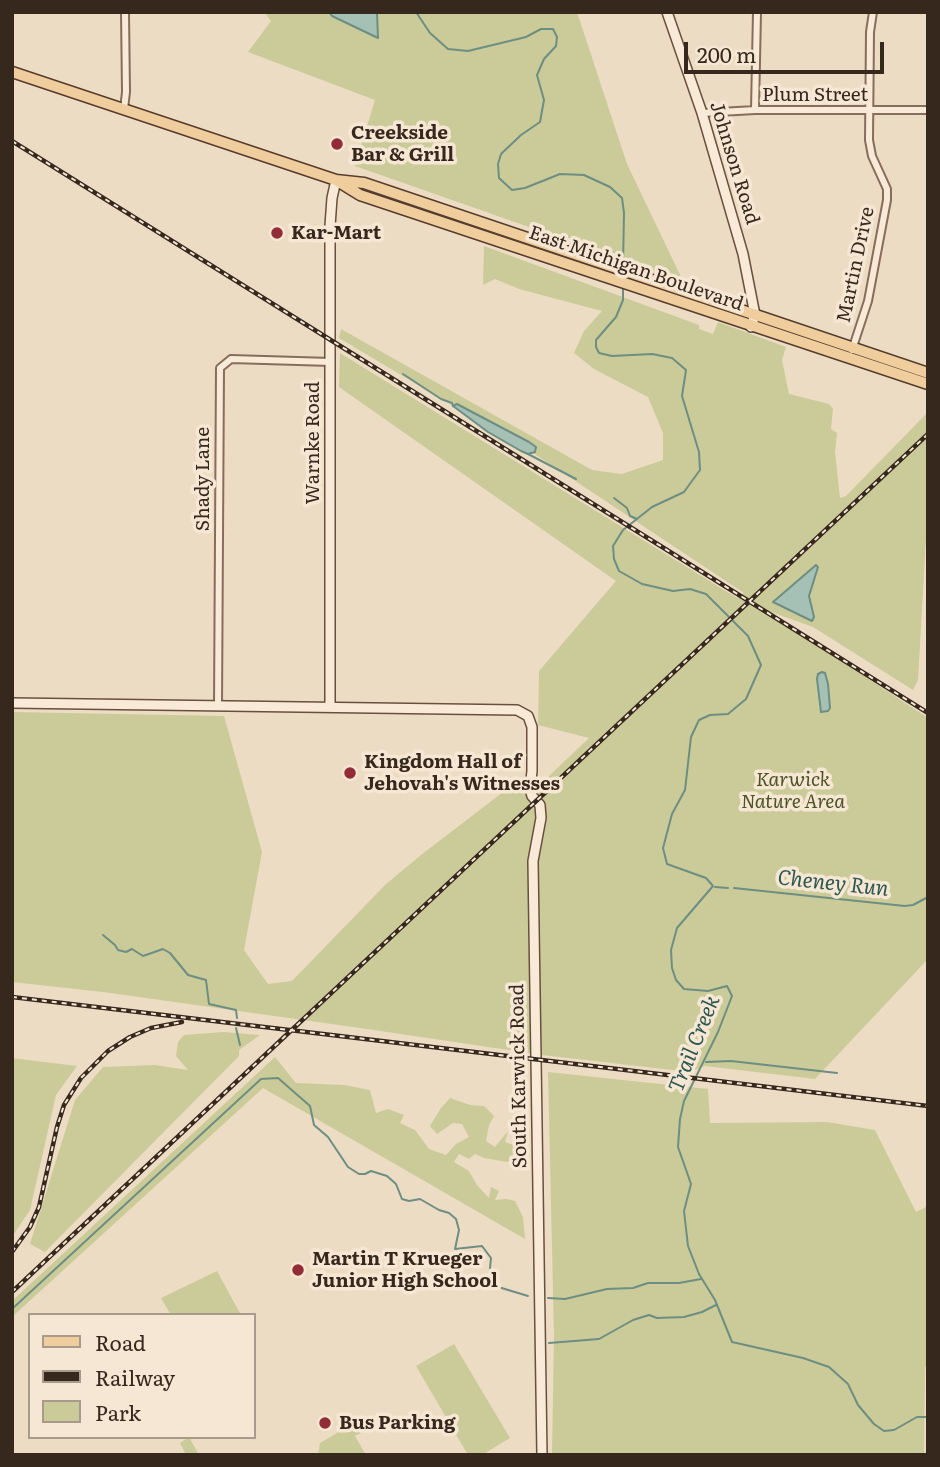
<!DOCTYPE html>
<html>
<head>
<meta charset="utf-8">
<style>
	body { margin:0 }
	#map { position:relative; width:940px; height:1467px; overflow:hidden; background:#eddcc4; font-family:Literata,serif }
	canvas { display:block }
	.frame { position:absolute; inset:0; border:14px solid #37281e; pointer-events:none }
	.legend { position:absolute; left:28px; top:1313px; width:228px; height:126px; box-sizing:border-box; background:#f5e7d3; border:2px solid #a99b8b; margin:0; padding:9px 12px; list-style:none; font-size:21px; color:#37281e }
	.legend li { display:flex; align-items:center; gap:14px; height:35px }
	.legend b { width:35px; border:2px solid #a99b8b }
	.scale { position:absolute; left:684px; top:42px; width:200px; height:32px; box-sizing:border-box; border:4px solid #37281e; border-top:0; padding-left:9px; font-size:21px; line-height:24px; white-space:nowrap; color:#37281e; -webkit-text-stroke:5px #f5e7d3; paint-order:stroke }
</style>
</head>
<body>
<div id="map">
<canvas width="940" height="1467"></canvas>
<div class="frame"></div>
<ul class="legend">
<li><b style="height:9px;background:#efcd9c"></b>Road</li>
<li><b style="height:9px;background:#37281e"></b>Railway</li>
<li><b style="height:19px;background:#cacb98"></b>Park</li>
</ul>
<div class="scale">200 m</div>
</div>
<script>
const c = document.querySelector('canvas').getContext('2d');
c.lineJoin = 'round';
function fillPath(path, color) { c.fillStyle = color; c.fill(path, 'evenodd'); }
const poly = rows => new Path2D(rows.map(r => 'M' + r).join(''));
function trace(path, color, width, dash) { c.strokeStyle = color; c.lineWidth = width; c.lineCap = dash ? 'butt' : 'round'; c.setLineDash(dash || []); c.stroke(path); }
function write(font, color, halo, rows, align = 'center') {
  c.font = font + ' Literata,serif'; c.lineWidth = 7; c.setLineDash([]); c.textBaseline = 'middle'; c.strokeStyle = halo; c.fillStyle = color; for (const [text, x, y, turn = 0] of rows) {
    c.save(); c.translate(x, y); c.rotate((+turn || 0) * Math.PI / 180); c.textAlign = isNaN(turn) ? turn : align; if (halo) c.strokeText(text, 0, 0); c.fillText(text, 0, 0); c.restore();
  }
}
fillPath(poly([
	[264,12,329,12,332,16,378,37,377,12,577,12,627,164,683,281,355,166,375,100,248,52,271,21],
	[484,246,699,325,699,329,713,334,718,322,786,347,782,360,789,394,829,404,833,409,831,429,837,433,835,452,840,498,846,496,928,412,928,503,918,680,913,690,813,627,763,609,928,718,928,959,815,1079,705,1066,690,1072,542,1055,360,1028,103,992,12,982,12,712,224,716,262,852,244,950,268,984,292,981,385,885,421,855,524,776,527,797,589,738,538,725,539,671,616,581,339,387,340,353,737,598,744,593,533,453,535,452,536,447,529,442,457,404,453,406,339,338,341,329,592,470,622,474,663,460,663,433,648,397,594,369,574,353,584,331,602,311,519,289,495,279,483,285],
	[223,1032,260,1035,239,1050,239,1056,45,1252,30,1244,75,1100,103,1067,155,1065,188,1070,176,1056,178,1042,184,1035],
	[275,1057,296,1083,344,1085,370,1090,376,1113,388,1109,404,1115,400,1123,415,1130,429,1149,446,1155,456,1144,469,1137,462,1124,453,1123,437,1134,430,1126,441,1108,450,1098,470,1105,484,1106,494,1116,489,1125,486,1141,495,1147,508,1131,505,1142,527,1150,507,1162,484,1158,475,1154,469,1159,459,1154,454,1162,469,1171,477,1185,489,1198,491,1187,499,1191,495,1200,506,1199,515,1201,523,1217,525,1239,263,1088,12,1317,12,1301],
	[12,1058,77,1066,56,1095,30,1210,12,1237],
	[548,1072,708,1089,710,1123,827,1122,875,1130,916,1212,928,1206,928,1367,925,1367,924,1455,552,1455,554,1336],
	[217,1271,241,1315,171,1315,161,1298],
	[454,1344,510,1438,482,1455,468,1455,416,1366],
	[347,1427,354,1427,361,1433,355,1436,366,1455,318,1455,320,1443],
	[189,1437,199,1455,186,1455,180,1443]
]), '#cacb98');
const water = poly([
	[329,12,377,12,378,38,332,16,329,12],
	[457,404,529,442,536,447,535,452,528,454,521,451,488,432,453,406,457,404],
	[816,565,818,567,809,596,814,617,812,621,773,602,816,565],
	[822,672,825,673,828,684,830,708,828,711,821,712,817,679,818,674,822,672]
]);
fillPath(water, '#a5c0b5');
trace(water, '#6d8e82', 2);
trace(poly([
	[416,12,430,33,448,49,468,51,526,37,541,29,553,29,557,37,556,46,544,59,537,75,544,100,540,122,521,135,501,154,498,164,499,178,512,190,525,188,560,174,584,175,610,187,622,198,624,213,623,265],
	[623,288,623,300,616,317,596,340,596,347,599,353,612,356,652,354,672,358,686,370,682,396,699,452,700,470,684,492,652,507,623,530,613,546,614,559,619,571,642,584,673,591,690,589,706,594,748,636,761,665,746,699,728,714,710,715,699,720,691,737,685,790,672,814,663,848,667,864,706,878,713,886,677,928,671,950,672,968,676,980,684,989,708,991,727,986,732,996,718,1032,684,1101,680,1119,678,1147,691,1184,684,1211,688,1246,699,1274,715,1300,732,1342,803,1358,829,1367,848,1384,858,1405,874,1424,884,1431,894,1430,917,1417,928,1417],
	[403,374,441,399,452,403,453,406],
	[528,454,576,479],
	[614,498,627,508,630,516,637,519],
	[715,887,728,888],
	[734,888,905,906,913,905,928,897],
	[103,935,115,945,118,950,126,952,132,949,143,956,163,949,170,953,188,975,206,980,209,1004,236,1010,237,1018],
	[236,1028,240,1045],
	[706,1062,731,1061,837,1073],
	[548,1298,565,1299,607,1289,633,1288,648,1283,679,1283,701,1279],
	[12,1309,261,1079,278,1078,310,1106,314,1125,328,1137,348,1167,359,1174,365,1174,371,1171,387,1176,396,1184,402,1199,409,1201,420,1199,439,1210,449,1213,456,1219,459,1230,455,1249,482,1246,491,1258,489,1279,495,1286,528,1296],
	[549,1343,599,1339,633,1320,649,1315,657,1318,684,1317,702,1312,716,1305],
	[925,1455,928,1451]
]), '#6d8e82', 2);
const street = poly([
	[124,109,126,92,125,12],
	[755,110,757,12],
	[702,113,755,110,928,110],
	[852,350,868,301,887,200,887,189,872,156,869,140,870,32,873,12],
	[218,706,220,368,231,359,331,362]
]);
const secondary = poly([
	[667,12,702,113,743,254,755,315,751,327],
	[12,703,517,710,528,716,532,727,532,771,530,789,532,796,540,805,541,818,533,861,542,1455],
	[330,707,330,226,332,198,336,180]
]);
const primary = poly([
	[12,72,336,180,364,183,928,373],
	[339,182,360,195,928,384]
]);
trace(street, '#876d5b', 10);
trace(secondary, '#694f3e', 12);
trace(primary, '#553c2f', 13);
trace(street, '#f8ead7', 6);
trace(secondary, '#f8ead7', 9);
trace(primary, '#efcd9c', 10);
const rail = poly([
	[12,141,928,713],
	[12,997,928,1106],
	[12,1252,30,1227,39,1207,57,1127,64,1105,81,1078,108,1051,130,1037,151,1028,182,1022],
	[12,1292,928,434]
]);
trace(rail, '#37281e', 4.5);
trace(rail, '#f5e7d3', 2, [5]);
for (const [x, y, r, color] of [
	[337,144,7,"#942c38"],
	[277,233,7,"#942c38"],
	[350,773,7,"#942c38"],
	[298,1270,7,"#942c38"],
	[325,1423,7,"#942c38"]
]) { const dot = new Path2D(); dot.arc(x, y, r, 0, 2 * Math.PI); c.fillStyle = color; c.fill(dot); trace(dot, '#f5e7d3', 2.5); }
write('19px', '#37281e', '#f5e7d3', [
	["Plum Street",815,95],
	["Johnson Road",734,163,73],
	["Martin Drive",856,265,-78],
	["East Michigan Boulevard",636,269,19],
	["Warnke Road",313,443,-90],
	["Shady Lane",203,479,-90],
	["South Karwick Road",519,1076,-91]
]);
write('bold 19px', '#37281e', '#f5e7d3', [
	["Creekside",351,133],
	["Bar & Grill",351,155],
	["Kar-Mart",291,233],
	["Kingdom Hall of",364,762],
	["Jehovah's Witnesses",364,784],
	["Martin T Krueger",312,1259],
	["Junior High School",312,1281],
	["Bus Parking",339,1423]
], 'left');
write('italic 19px', '#4c5325', '#f5e7d3', [
	["Karwick",793,780],
	["Nature Area",793,802]
]);
write('italic 21px', '#2e5750', '#f5e7d3', [
	["Cheney Run",833,884,6],
	["Trail Creek",695,1044,-68]
]);
</script>
</body>
</html>
